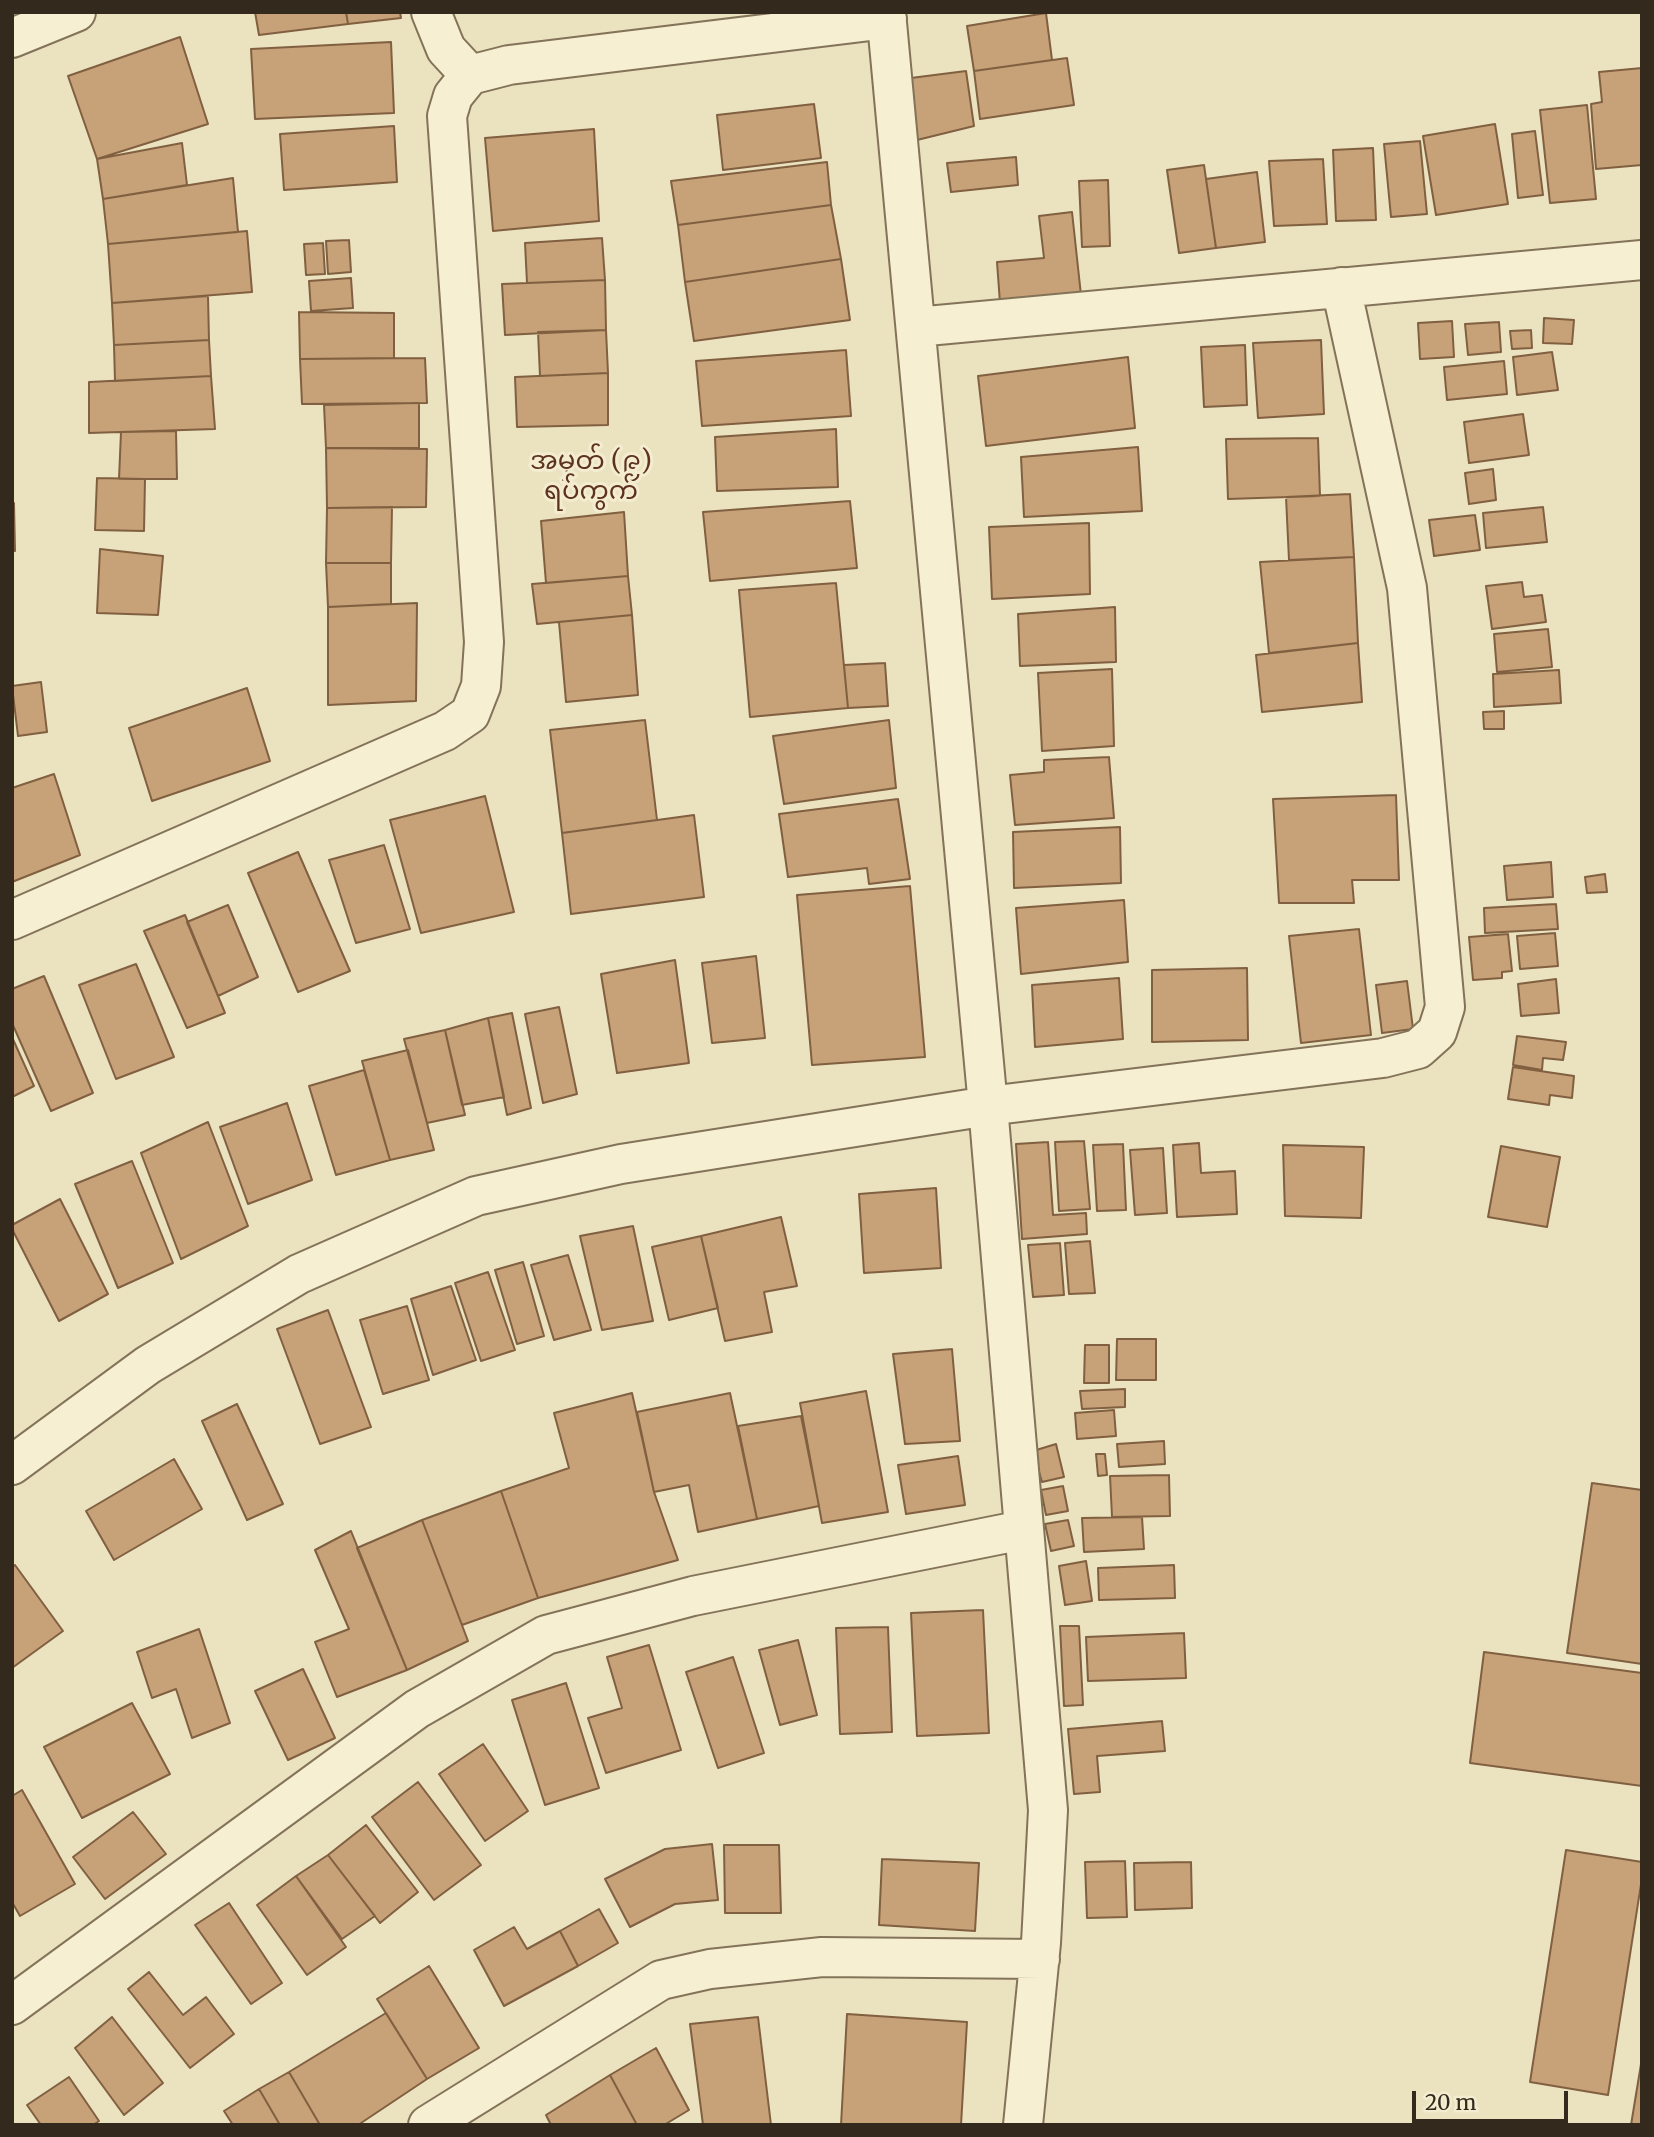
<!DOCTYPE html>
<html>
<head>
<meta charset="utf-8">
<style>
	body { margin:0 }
	#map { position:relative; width:1654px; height:2137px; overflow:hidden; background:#ebe2c0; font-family:Merriweather,serif }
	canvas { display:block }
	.frame { position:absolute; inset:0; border:14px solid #332a1d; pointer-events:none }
	.scale { position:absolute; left:1412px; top:2091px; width:156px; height:32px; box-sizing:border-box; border:4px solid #332a1d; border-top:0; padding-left:9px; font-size:21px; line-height:24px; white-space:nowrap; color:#332a1d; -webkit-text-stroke:5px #f3eccf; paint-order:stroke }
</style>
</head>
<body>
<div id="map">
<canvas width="1654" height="2137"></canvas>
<div class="frame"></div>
<div class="scale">20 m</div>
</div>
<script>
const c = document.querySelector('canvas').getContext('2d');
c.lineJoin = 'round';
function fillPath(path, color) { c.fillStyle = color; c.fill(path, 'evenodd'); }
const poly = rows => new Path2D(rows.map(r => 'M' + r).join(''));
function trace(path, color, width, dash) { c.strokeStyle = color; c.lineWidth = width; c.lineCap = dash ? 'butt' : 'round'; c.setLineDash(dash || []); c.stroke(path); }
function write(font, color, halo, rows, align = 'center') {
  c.font = font + ' Merriweather,"Noto Sans Myanmar",serif'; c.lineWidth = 6; c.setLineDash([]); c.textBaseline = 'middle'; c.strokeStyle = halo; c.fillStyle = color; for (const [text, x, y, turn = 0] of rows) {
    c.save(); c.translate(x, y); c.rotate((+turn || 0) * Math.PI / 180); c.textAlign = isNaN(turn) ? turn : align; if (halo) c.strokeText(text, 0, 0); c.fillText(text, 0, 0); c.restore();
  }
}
const building = poly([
	[255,12,346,12,348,24,259,35,255,12],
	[346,12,400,12,401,18,348,24,346,12],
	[1046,13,1052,60,974,71,967,26,1046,13],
	[180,37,208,124,97,159,68,76,180,37],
	[391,42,394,113,255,119,251,49,391,42],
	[1067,58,1074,105,980,119,974,71,1067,58],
	[1642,68,1642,165,1596,169,1591,104,1602,102,1599,72,1642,68],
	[966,71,974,126,913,141,903,79,966,71],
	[814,104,821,158,723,170,717,115,814,104],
	[1587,105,1596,199,1550,203,1540,110,1587,105],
	[1495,124,1508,204,1436,215,1423,136,1495,124],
	[394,126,397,182,284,190,280,134,394,126],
	[594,129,599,221,493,231,485,138,594,129],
	[1535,131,1543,195,1518,198,1512,134,1535,131],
	[1420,141,1427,214,1391,217,1384,144,1420,141],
	[182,143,187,185,103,199,97,159,182,143],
	[1373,148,1376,220,1336,221,1333,150,1373,148],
	[1016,157,1018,185,951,192,947,163,1016,157],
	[1323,159,1327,224,1274,226,1269,161,1323,159],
	[827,162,831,205,678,225,671,181,827,162],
	[1204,165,1216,248,1179,253,1167,170,1204,165],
	[1257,172,1265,242,1216,248,1206,179,1257,172],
	[233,178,238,232,108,244,103,199,233,178],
	[1108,180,1110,246,1082,247,1079,181,1108,180],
	[831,205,841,259,685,282,678,225,831,205],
	[1072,212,1081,295,1000,303,997,262,1044,258,1039,216,1072,212],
	[247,231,252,292,112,303,108,244,247,231],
	[602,238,605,280,527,283,525,243,602,238],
	[349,240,351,272,328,274,326,241,349,240],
	[323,243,325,274,306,275,304,244,323,243],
	[841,259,850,320,694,341,685,282,841,259],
	[351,278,353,308,311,311,309,281,351,278],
	[605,280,606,330,505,335,502,284,605,280],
	[208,296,209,340,114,345,112,303,208,296],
	[299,312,394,313,394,358,300,359,299,312],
	[1544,318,1574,320,1572,344,1543,343,1544,318],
	[1452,321,1454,357,1420,359,1418,323,1452,321],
	[1499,322,1501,352,1468,355,1465,324,1499,322],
	[606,330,608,373,540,376,538,332,606,330],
	[1531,330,1532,348,1512,349,1510,331,1531,330],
	[209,340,211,376,115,381,114,345,209,340],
	[1321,340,1324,414,1258,418,1253,343,1321,340],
	[1245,345,1247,405,1204,407,1201,347,1245,345],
	[846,350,851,416,702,426,696,361,846,350],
	[1552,352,1558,390,1517,395,1513,357,1552,352],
	[1128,357,1135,428,986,446,978,376,1128,357],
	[425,358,427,403,302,404,300,359,425,358],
	[1504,361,1507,394,1447,400,1444,367,1504,361],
	[608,373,608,425,517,427,515,377,608,373],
	[211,376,215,429,89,433,89,382,211,376],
	[419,403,419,448,326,448,324,405,419,403],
	[1523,414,1529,455,1469,463,1464,422,1523,414],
	[836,429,838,487,717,491,715,437,836,429],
	[176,431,177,479,119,479,121,432,176,431],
	[1318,438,1320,496,1228,499,1226,439,1318,438],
	[1138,447,1142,511,1024,517,1021,457,1138,447],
	[326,448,427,449,426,507,327,508,326,448],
	[1493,469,1496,500,1469,504,1465,473,1493,469],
	[97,478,145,479,144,531,95,530,97,478],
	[1350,494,1354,557,1289,560,1286,497,1350,494],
	[850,501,857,568,710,581,703,512,850,501],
	[12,503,14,503,15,551,12,551,12,503],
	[392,507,391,563,326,563,327,508,392,507],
	[1543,507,1547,542,1486,548,1483,513,1543,507],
	[624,512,628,576,546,583,541,521,624,512],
	[1475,515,1480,550,1434,556,1429,520,1475,515],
	[1089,523,1090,594,992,599,989,527,1089,523],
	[100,549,163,556,158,615,97,613,100,549],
	[1354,557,1358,643,1269,653,1260,562,1354,557],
	[326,563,391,563,391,604,328,607,326,563],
	[628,576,632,615,537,624,532,584,628,576],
	[1522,582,1524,597,1542,595,1546,622,1492,629,1486,586,1522,582],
	[836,583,848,708,750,717,739,590,836,583],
	[417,603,416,701,328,705,328,607,417,603],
	[1115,607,1116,662,1020,666,1018,614,1115,607],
	[632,615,638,695,566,702,559,622,632,615],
	[1548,629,1552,667,1497,672,1494,634,1548,629],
	[1358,643,1362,702,1262,712,1256,655,1358,643],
	[885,663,888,706,848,708,844,665,885,663],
	[1112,669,1114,746,1042,751,1038,673,1112,669],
	[1559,670,1561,703,1494,707,1493,674,1559,670],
	[41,682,47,732,18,736,12,686,41,682],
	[247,688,270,761,152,801,129,728,247,688],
	[1504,711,1504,729,1484,729,1483,712,1504,711],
	[645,720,657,820,562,833,550,730,645,720],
	[889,720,896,788,784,804,773,736,889,720],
	[1109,757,1114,818,1015,825,1010,775,1044,772,1044,760,1109,757],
	[54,774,80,855,12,882,12,788,54,774],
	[1396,795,1399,880,1352,880,1354,903,1279,903,1273,799,1396,795],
	[485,796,514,912,421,933,390,820,485,796],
	[898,799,910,879,869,884,867,868,788,877,779,814,898,799],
	[694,815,704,897,571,914,562,833,694,815],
	[1120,827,1121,883,1014,888,1013,832,1120,827],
	[384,845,410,929,356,943,329,860,384,845],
	[298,852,350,971,298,992,248,873,298,852],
	[1551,862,1553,897,1507,900,1504,866,1551,862],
	[1605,874,1607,892,1587,893,1585,877,1605,874],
	[910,886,925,1057,812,1065,797,895,910,886],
	[1124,900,1128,962,1021,974,1016,908,1124,900],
	[1556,904,1558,929,1485,933,1484,908,1556,904],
	[228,905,258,977,218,996,187,922,228,905],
	[185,915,225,1013,187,1028,144,931,185,915],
	[1359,929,1371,1035,1301,1043,1289,936,1359,929],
	[1555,933,1558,966,1520,969,1517,936,1555,933],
	[1508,934,1512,971,1502,972,1502,978,1473,980,1469,937,1508,934],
	[756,956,765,1038,712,1043,702,963,756,956],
	[675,960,689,1063,617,1073,601,974,675,960],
	[136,964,174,1057,116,1079,79,985,136,964],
	[1247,968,1248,1040,1152,1042,1152,970,1247,968],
	[44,976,93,1093,51,1111,12,1023,12,989,44,976],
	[1119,978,1123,1039,1035,1047,1032,985,1119,978],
	[1556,979,1559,1013,1521,1016,1518,984,1556,979],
	[1407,981,1413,1029,1382,1033,1376,985,1407,981],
	[559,1007,577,1094,543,1103,525,1014,559,1007],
	[512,1013,531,1108,507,1115,488,1018,512,1013],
	[488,1018,504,1097,462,1105,445,1030,488,1018],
	[445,1030,465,1115,427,1123,404,1039,445,1030],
	[1517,1036,1566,1042,1563,1060,1543,1058,1542,1070,1513,1065,1517,1036],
	[12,1037,34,1086,12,1097,12,1037],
	[408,1050,434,1150,390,1160,362,1061,408,1050],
	[1513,1067,1574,1076,1572,1098,1550,1095,1549,1105,1508,1099,1513,1067],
	[364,1070,390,1160,336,1175,309,1086,364,1070],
	[287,1103,312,1180,248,1204,220,1127,287,1103],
	[208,1122,248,1226,181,1259,141,1153,208,1122],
	[1084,1141,1090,1209,1059,1211,1055,1142,1084,1141],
	[1048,1142,1053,1215,1086,1213,1087,1234,1022,1239,1016,1144,1048,1142],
	[1199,1143,1201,1173,1235,1171,1237,1214,1177,1217,1173,1145,1199,1143],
	[1123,1144,1126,1210,1097,1211,1093,1145,1123,1144],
	[1283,1145,1364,1147,1361,1218,1285,1216,1283,1145],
	[1501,1146,1560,1157,1547,1227,1488,1217,1501,1146],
	[1163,1148,1167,1213,1135,1215,1130,1150,1163,1148],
	[132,1161,173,1263,118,1288,75,1184,132,1161],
	[936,1188,941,1268,864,1273,859,1194,936,1188],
	[60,1199,108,1294,59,1321,12,1229,12,1225,60,1199],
	[781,1217,797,1286,764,1292,772,1332,725,1341,701,1236,781,1217],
	[633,1226,653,1321,602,1330,580,1236,633,1226],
	[701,1236,718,1308,669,1320,652,1247,701,1236],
	[1090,1241,1095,1293,1069,1294,1065,1243,1090,1241],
	[1060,1243,1064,1295,1033,1297,1028,1245,1060,1243],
	[568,1255,591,1330,554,1340,531,1265,568,1255],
	[523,1262,544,1336,517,1344,495,1270,523,1262],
	[488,1272,515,1350,481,1361,455,1283,488,1272],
	[451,1286,476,1360,433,1375,411,1299,451,1286],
	[407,1306,429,1380,383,1394,360,1320,407,1306],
	[328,1310,371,1427,320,1444,277,1329,328,1310],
	[1117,1339,1156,1339,1156,1380,1116,1380,1117,1339],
	[1085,1345,1109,1345,1109,1383,1084,1383,1085,1345],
	[952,1349,960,1441,905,1444,893,1354,952,1349],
	[1125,1389,1125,1407,1082,1409,1080,1391,1125,1389],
	[866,1391,888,1512,822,1523,800,1403,866,1391],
	[632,1393,654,1492,678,1560,538,1598,501,1491,569,1468,554,1413,632,1393],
	[730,1393,757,1519,698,1532,689,1485,654,1492,637,1412,730,1393],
	[237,1404,283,1504,247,1520,202,1421,237,1404],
	[1114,1410,1116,1436,1077,1439,1075,1413,1114,1410],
	[801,1416,819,1506,757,1519,738,1426,801,1416],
	[1164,1441,1165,1464,1119,1467,1117,1444,1164,1441],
	[1056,1444,1064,1477,1042,1482,1033,1451,1056,1444],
	[1096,1454,1105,1454,1107,1475,1098,1476,1096,1454],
	[958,1456,965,1505,906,1514,898,1465,958,1456],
	[174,1459,202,1509,114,1560,86,1511,174,1459],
	[1169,1475,1170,1516,1112,1517,1110,1476,1169,1475],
	[1592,1483,1642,1490,1642,1664,1567,1653,1592,1483],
	[1063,1486,1068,1511,1046,1515,1041,1490,1063,1486],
	[501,1491,538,1598,462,1625,422,1520,501,1491],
	[1142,1517,1144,1549,1084,1552,1082,1518,1142,1517],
	[422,1520,468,1641,407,1670,357,1548,422,1520],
	[1068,1520,1074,1546,1051,1551,1045,1524,1068,1520],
	[351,1531,407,1670,337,1697,315,1642,349,1629,315,1550,351,1531],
	[1086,1561,1092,1601,1065,1605,1059,1566,1086,1561],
	[15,1565,63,1631,12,1668,12,1567,15,1565],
	[1174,1565,1175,1598,1099,1600,1098,1568,1174,1565],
	[983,1610,989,1733,917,1736,911,1613,983,1610],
	[1060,1626,1079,1626,1083,1705,1064,1706,1060,1626],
	[888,1627,892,1732,840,1734,836,1628,888,1627],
	[199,1629,230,1723,192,1738,176,1689,152,1698,137,1652,199,1629],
	[1184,1633,1186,1678,1088,1681,1086,1637,1184,1633],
	[798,1640,817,1715,780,1725,759,1650,798,1640],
	[649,1645,681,1750,606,1773,588,1718,622,1708,607,1657,649,1645],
	[1484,1652,1642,1673,1642,1786,1470,1763,1484,1652],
	[733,1657,764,1753,718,1768,686,1672,733,1657],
	[303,1669,335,1738,288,1760,255,1691,303,1669],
	[566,1683,599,1788,545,1805,512,1700,566,1683],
	[132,1703,170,1774,82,1818,44,1747,132,1703],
	[1162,1721,1165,1751,1097,1756,1100,1792,1074,1794,1068,1729,1162,1721],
	[483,1744,528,1811,485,1841,439,1774,483,1744],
	[418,1782,481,1865,434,1900,372,1817,418,1782],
	[22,1790,75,1884,20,1916,12,1902,12,1796,22,1790],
	[133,1812,166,1854,105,1899,73,1857,133,1812],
	[366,1825,418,1892,380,1923,328,1855,366,1825],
	[712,1844,718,1900,675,1904,630,1927,605,1879,665,1849,712,1844],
	[724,1845,779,1845,781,1913,725,1913,724,1845],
	[1566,1850,1642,1862,1642,1878,1608,2095,1530,2082,1566,1850],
	[328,1855,375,1916,342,1939,296,1876,328,1855],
	[882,1859,979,1863,975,1931,879,1925,882,1859],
	[1125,1861,1127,1917,1087,1918,1085,1862,1125,1861],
	[1191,1862,1192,1908,1135,1910,1134,1863,1191,1862],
	[296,1876,346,1947,307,1975,257,1905,296,1876],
	[229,1903,282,1983,251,2004,195,1925,229,1903],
	[599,1909,618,1943,578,1966,560,1931,599,1909],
	[514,1927,527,1949,560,1931,578,1966,504,2006,474,1950,514,1927],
	[429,1966,479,2048,427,2079,377,1999,429,1966],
	[149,1972,183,2015,206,1997,234,2034,190,2068,128,1989,149,1972],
	[386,2013,427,2079,358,2125,320,2125,289,2072,386,2013],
	[847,2014,967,2022,961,2125,841,2125,847,2014],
	[112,2017,163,2083,124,2115,75,2048,112,2017],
	[758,2017,771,2125,703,2125,690,2024,758,2017],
	[656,2048,689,2110,664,2125,637,2125,610,2075,656,2048],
	[1642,2058,1642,2125,1631,2125,1642,2058],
	[289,2072,320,2125,280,2125,259,2089,289,2072],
	[610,2075,637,2125,551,2125,546,2115,610,2075],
	[69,2077,99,2121,93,2125,41,2125,27,2105,69,2077],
	[259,2089,280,2125,233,2125,224,2111,259,2089]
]);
fillPath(building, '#c7a177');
trace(building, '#806040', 2);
const street = poly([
	[431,12,446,49,470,75],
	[886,12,988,1106,1048,1810,1041,1943,1023,2125],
	[12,38,76,12],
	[916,327,1642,260],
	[12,920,445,731,470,714,481,686,484,642,447,116,453,96,470,75,509,65,887,19],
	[12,1465,148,1365,299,1274,476,1196,621,1164,988,1106,1383,1058,1418,1049,1437,1032,1445,1007,1407,588,1341,287],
	[12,2005,417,1709,546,1635,693,1596,1023,1530],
	[428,2125,661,1980,710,1969,822,1957,1040,1959]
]);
trace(street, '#837359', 42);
trace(street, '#f6efd2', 38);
write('26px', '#5d321e', '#f3eccf', [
	["အမှတ် (၉)",591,462],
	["ရပ်ကွက်",591,492]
]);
</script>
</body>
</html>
